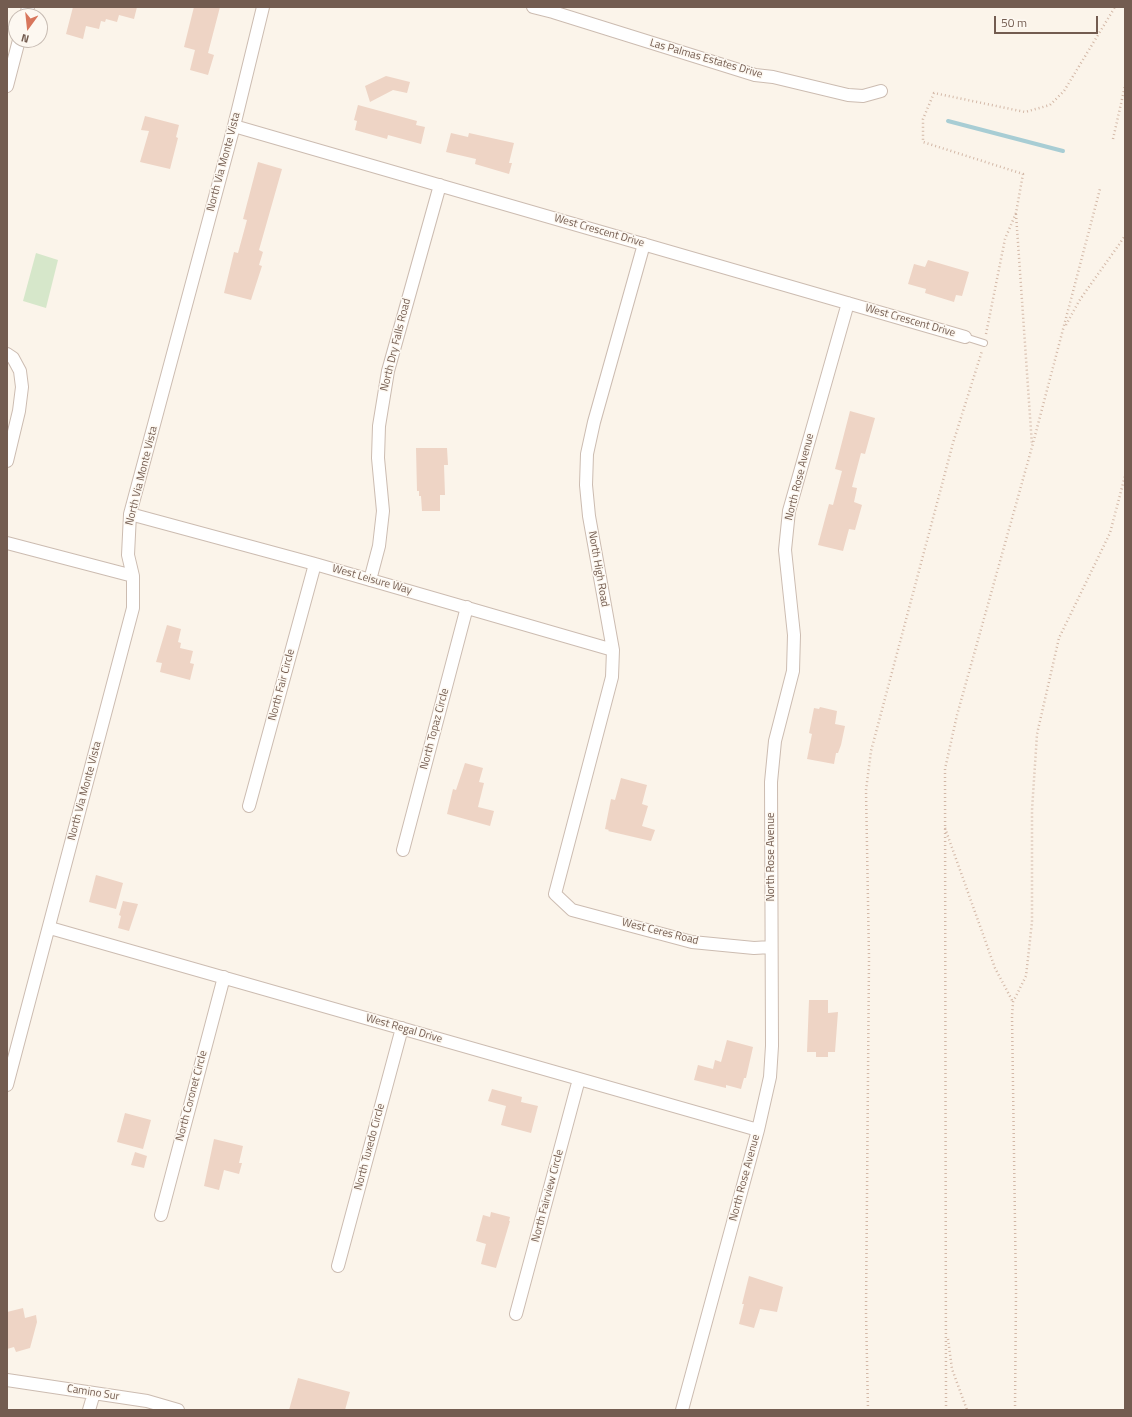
<!DOCTYPE html>
<html>
<head>
<meta charset="utf-8">
<style>
	body { margin:0 }
	#map { position:relative; width:1132px; height:1417px; overflow:hidden; background:#fbf4ea; font-family:"Titillium Web",sans-serif }
	canvas { display:block }
	.frame { position:absolute; inset:0; border:8px solid #735c50; pointer-events:none }
	.north { position:absolute; left:8px; top:8px; width:40px; height:40px; box-sizing:border-box; background:#fdf8f1; border:1px solid #c6bab1; border-radius:50%; rotate:195deg; font-size:11px; font-weight:700; line-height:16px; text-align:center; color:#735c50 }
	.north::after { content:''; display:block; margin:auto; width:14px; height:18px; background:#d8765c; clip-path:polygon(50% 0,100% 100%,50% 72%,0 100%) }
	.scale { position:absolute; left:994px; top:16px; width:104px; height:18px; box-sizing:border-box; border:2px solid #735c50; border-top:0; padding-left:5px; font-size:12px; line-height:14px; white-space:nowrap; color:#735c50; -webkit-text-stroke:3px #fdf8f1; paint-order:stroke }
</style>
</head>
<body>
<div id="map">
<canvas width="1132" height="1417"></canvas>
<div class="frame"></div>
<div class="north">N</div>
<div class="scale">50 m</div>
</div>
<script>
const c = document.querySelector('canvas').getContext('2d');
c.lineJoin = 'round';
function fillPath(path, color) { c.fillStyle = color; c.fill(path, 'evenodd'); }
const poly = rows => new Path2D(rows.map(r => 'M' + r).join(''));
function trace(path, color, width, dash) { c.strokeStyle = color; c.lineWidth = width; c.lineCap = dash ? 'butt' : 'round'; c.setLineDash(dash || []); c.stroke(path); }
function write(font, color, halo, rows, align = 'center') {
  c.font = font + ' "Titillium Web",sans-serif'; c.lineWidth = 3; c.setLineDash([]); c.textBaseline = 'middle'; c.strokeStyle = halo; c.fillStyle = color; for (const [text, x, y, turn = 0] of rows) {
    c.save(); c.translate(x, y); c.rotate((+turn || 0) * Math.PI / 180); c.textAlign = isNaN(turn) ? turn : align; if (halo) c.strokeText(text, 0, 0); c.fillText(text, 0, 0); c.restore();
  }
}
fillPath(poly([
	[36,253,58,260,46,308,23,301]
]), '#d6e7ca');
trace(poly([
	[948,121,1063,151]
]), '#a8cdd4', 4);
fillPath(poly([
	[73,7,137,7,134,19,119,15,117,22,106,19,105,22,101,21,99,29,86,26,83,39,66,34],
	[194,7,220,7,208,53,214,55,208,75,190,70,195,50,184,47],
	[386,76,410,82,407,93,393,90,370,102,365,86],
	[358,105,417,121,416,125,425,127,421,144,388,135,387,139,355,130,357,121,354,120],
	[145,116,179,125,176,137,178,138,170,169,140,162,149,131,141,130],
	[451,133,468,137,469,133,514,143,509,163,512,163,509,174,475,164,476,159,446,152],
	[258,162,282,169,259,250,263,252,259,265,262,266,251,300,224,293,234,252,238,253,247,220,243,219],
	[928,260,969,272,962,296,956,295,954,302,925,293,926,289,908,284,914,264,925,267],
	[850,411,875,418,865,454,861,453,852,487,857,488,854,502,862,505,855,530,849,529,843,551,818,545,829,504,833,505,842,471,835,469],
	[416,448,447,448,448,465,444,465,445,495,440,495,440,511,422,511,421,496,419,496,419,491,417,491],
	[167,625,181,629,178,642,181,643,180,648,193,651,190,663,194,664,190,680,160,672,162,663,156,662],
	[820,707,837,711,835,724,845,726,841,745,838,753,836,753,834,764,807,759,812,734,809,733,814,708,819,709],
	[465,763,483,768,479,782,484,783,478,807,494,811,490,826,447,814,453,789,456,790],
	[621,778,647,785,642,804,648,806,642,826,655,830,651,841,608,831,609,830,605,829,611,799,615,800],
	[96,875,123,883,116,909,89,902],
	[123,901,138,904,129,931,118,928,121,916,119,915],
	[809,1000,828,1000,828,1013,838,1012,835,1052,828,1052,828,1057,816,1057,816,1052,807,1052],
	[727,1040,753,1047,746,1078,744,1078,741,1089,726,1085,726,1088,694,1080,698,1065,713,1069,715,1060,721,1062],
	[492,1089,522,1097,521,1102,538,1106,531,1133,501,1125,506,1106,488,1101],
	[125,1113,151,1120,143,1149,117,1142],
	[214,1139,243,1146,239,1163,242,1163,239,1174,224,1170,219,1190,204,1186],
	[135,1152,147,1156,144,1168,131,1165],
	[491,1212,510,1217,509,1221,510,1221,496,1268,481,1264,486,1244,476,1241,483,1215,490,1217],
	[749,1276,783,1287,777,1312,760,1309,754,1328,739,1324,744,1304,742,1304],
	[23,1308,25,1318,36,1315,37,1322,30,1348,16,1352,14,1347,7,1349,7,1312],
	[298,1378,350,1392,345,1410,289,1410]
]), '#eed4c5');
const lane = poly([
	[965,337,984,343]
]);
const street = poly([
	[533,7,553,12,755,75,773,77,848,95,863,96,881,91],
	[26,16,28,7],
	[7,86,19,40],
	[234,126,965,337],
	[644,244,594,422,587,454,586,485,589,516,613,650,612,677,555,894,572,910,692,942,754,948,771,947],
	[7,354,13,358,20,371,22,387,19,411,7,461],
	[130,514,315,564,613,650],
	[7,543,133,576],
	[370,580,379,546,383,511,378,458,379,426,388,371,440,185],
	[249,806,315,564],
	[403,850,467,607],
	[50,928,758,1130],
	[7,1085,133,608,133,576,128,555,130,514,234,126,263,7],
	[161,1215,224,977],
	[338,1266,402,1028],
	[516,1314,579,1079],
	[7,1380,147,1401,178,1410],
	[89,1410,94,1393],
	[682,1410,758,1130,770,1077,772,1046,771,782,775,741,793,671,794,635,785,550,789,511,848,303]
]);
trace(lane, '#ccbcb1', 8);
trace(street, '#ccbcb1', 14);
trace(poly([
	[1113,139,1125,86],
	[1016,214,1032,445],
	[1066,325,1079,301,1125,236],
	[986,334,1005,239,1016,213,1023,174,923,142,923,119,934,93,1025,112,1050,105,1064,91,1115,7],
	[945,828,995,968,1013,1002],
	[948,1339,952,1369,967,1410],
	[868,1410,866,1312,869,958,866,790,871,751,953,443,982,351],
	[946,1410,945,769,957,715,1032,447,1100,189],
	[1015,1410,1016,1291,1012,1016,1013,1002,1026,976,1032,922,1032,810,1037,734,1059,638,1110,533,1125,476]
]), '#d3b8a7', 2.5, [1, 3]);
trace(lane, '#fff', 6);
trace(street, '#fff', 12);
write('11px', '#735c50', '#fdf8f1', [
	["Las Palmas Estates Drive",706,59,16],
	["North Via Monte Vista",224,162,-75],
	["West Crescent Drive",599,231,16],
	["West Crescent Drive",910,321,16],
	["North Dry Falls Road",396,345,-76],
	["North Via Monte Vista",142,476,-76],
	["North Rose Avenue",800,477,-76],
	["North High Road",598,569,80],
	["West Leisure Way",372,580,16],
	["North Fair Circle",282,685,-75],
	["North Topaz Circle",435,729,-75],
	["North Via Monte Vista",85,791,-75],
	["North Rose Avenue",771,857,-90],
	["West Ceres Road",660,932,14],
	["West Regal Drive",404,1029,16],
	["North Coronet Circle",192,1096,-75],
	["North Tuxedo Circle",370,1147,-75],
	["North Rose Avenue",745,1178,-75],
	["North Fairview Circle",548,1196,-75],
	["Camino Sur",93,1393,9]
]);
</script>
</body>
</html>
